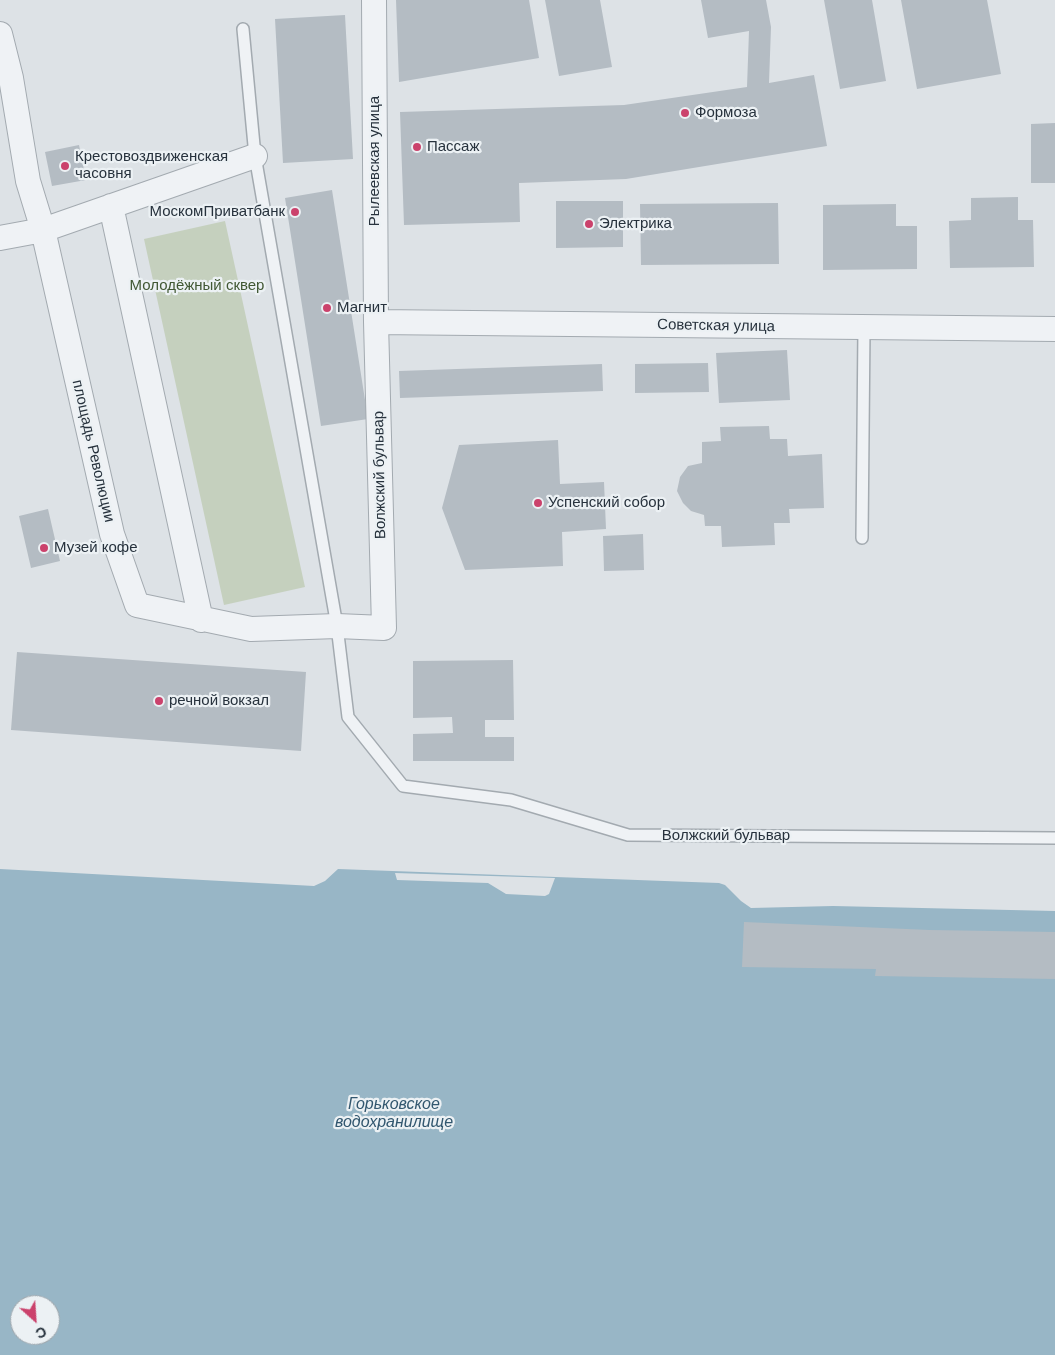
<!DOCTYPE html>
<html>
<head>
<meta charset="utf-8">
<style>
	body { margin:0 }
	#map { position:relative; width:1055px; height:1355px; overflow:hidden; background:#dde2e6; font-family:Helvetica,sans-serif }
	canvas { display:block }
	.north { position:absolute; left:10px; top:1295px; width:50px; height:50px; box-sizing:border-box; background:#ecf1f4; border:1px solid #9da5ab; border-radius:50%; rotate:154deg; font-size:14px; font-weight:700; line-height:20px; text-align:center; color:#27323d }
	.north::after { content:''; display:block; margin:auto; width:18px; height:22px; background:#cb426c; clip-path:polygon(50% 0,100% 100%,50% 72%,0 100%) }
</style>
</head>
<body>
<div id="map">
<canvas width="1055" height="1355"></canvas>
<div class="north">С</div>
</div>
<script>
const c = document.querySelector('canvas').getContext('2d');
c.lineJoin = 'round';
function fillPath(path, color) { c.fillStyle = color; c.fill(path, 'evenodd'); }
const poly = rows => new Path2D(rows.map(r => 'M' + r).join(''));
function trace(path, color, width, dash) { c.strokeStyle = color; c.lineWidth = width; c.lineCap = dash ? 'butt' : 'round'; c.setLineDash(dash || []); c.stroke(path); }
function write(font, color, halo, rows, align = 'center') {
  c.font = font + ' Helvetica,sans-serif'; c.lineWidth = 4.5; c.setLineDash([]); c.textBaseline = 'middle'; c.strokeStyle = halo; c.fillStyle = color; for (const [text, x, y, turn = 0] of rows) {
    c.save(); c.translate(x, y); c.rotate((+turn || 0) * Math.PI / 180); c.textAlign = isNaN(turn) ? turn : align; if (halo) c.strokeText(text, 0, 0); c.fillText(text, 0, 0); c.restore();
  }
}
fillPath(poly([
	[225,221,305,587,224,605,144,239]
]), '#c5d0be');
fillPath(poly([
	[0,869,314,886,325,881,338,869,719,883,725,885,741,901,751,908,833,906,1055,911,1055,1355,0,1355],
	[20,1305,50,1305,50,1335,20,1335]
]), '#98b6c6');
fillPath(poly([
	[395,873,555,878,549,894,545,896,506,894,488,883,397,880]
]), '#dde2e6');
fillPath(poly([
	[396,0,529,0,539,58,399,82],
	[545,0,600,0,612,67,559,76],
	[701,0,766,0,771,27,769,83,814,75,827,146,626,179,519,183,520,222,404,225,400,112,624,105,747,87,749,31,708,38],
	[824,0,872,0,886,81,840,89],
	[901,0,987,0,1001,74,917,89],
	[345,15,353,159,283,163,275,19],
	[1055,123,1055,183,1031,183,1031,124],
	[79,145,86,180,52,186,45,152],
	[332,190,368,419,321,426,285,198],
	[1018,197,1018,220,1033,220,1034,267,950,268,949,221,971,220,971,198],
	[556,201,623,201,623,247,556,248],
	[778,203,779,264,641,265,640,204],
	[896,204,896,226,917,226,917,269,823,270,823,205],
	[787,350,790,400,719,403,716,353],
	[708,363,709,392,635,393,635,364],
	[602,364,603,391,400,398,399,371],
	[769,426,770,439,787,439,788,456,822,454,824,508,789,509,790,523,774,523,775,545,722,547,721,526,705,526,704,515,691,511,683,503,677,491,680,477,688,466,702,463,702,442,721,441,720,427],
	[558,440,560,484,604,482,606,529,562,532,563,566,465,570,442,508,459,445],
	[48,509,60,561,31,568,19,516],
	[643,534,644,570,604,571,603,536],
	[17,652,306,672,301,751,11,730],
	[513,660,514,720,485,720,485,737,514,737,514,761,413,761,413,734,453,733,452,717,413,718,413,661],
	[744,922,930,930,1055,932,1055,979,875,976,876,969,742,967]
]), '#b4bcc3');
const lane = poly([
	[243,29,255,156,337,626,348,717,403,786,511,800,628,835,1055,838],
	[862,538,864,328]
]);
const street = poly([
	[0,34,11,78,28,181,43,230,112,534,137,605,251,629,337,626,384,628,376,322,374,0],
	[111,206,201,620],
	[0,238,43,230,255,156],
	[376,322,1055,329]
]);
trace(lane, '#a3aab0', 14);
trace(street, '#a3aab0', 26);
trace(lane, '#eff2f5', 11);
trace(street, '#eff2f5', 24);
for (const [x, y, r, color] of [
	[685,113,5,"#cb426c"],
	[417,147,5,"#cb426c"],
	[65,166,5,"#cb426c"],
	[295,212,5,"#cb426c"],
	[589,224,5,"#cb426c"],
	[327,308,5,"#cb426c"],
	[538,503,5,"#cb426c"],
	[44,548,5,"#cb426c"],
	[159,701,5,"#cb426c"]
]) { const dot = new Path2D(); dot.arc(x, y, r, 0, 2 * Math.PI); c.fillStyle = color; c.fill(dot); trace(dot, '#ecf1f4', 2); }
write('15px', '#27323d', '#ecf1f4', [
	["Формоза",695,113],
	["Пассаж",427,147],
	["Крестовоздвиженская",75,157],
	["часовня",75,174],
	["МоскомПриватбанк",285,212,"right"],
	["Электрика",599,224],
	["Магнит",337,308],
	["Успенский собор",548,503],
	["Музей кофе",54,548],
	["речной вокзал",169,701]
], 'left');
write('15px', '#27323d', '#ecf1f4', [
	["Рылеевская улица",375,161,-90],
	["Советская улица",716,326,1],
	["площадь Революции",93,451,77],
	["Волжский бульвар",380,475,-91],
	["Волжский бульвар",726,836]
]);
write('15px', '#415834', '#ecf1f4', [
	["Молодёжный сквер",197,286]
]);
write('italic 16px', '#32576f', '#ecf1f4', [
	["Горьковское",394,1105],
	["водохранилище",394,1123]
]);
</script>
</body>
</html>
